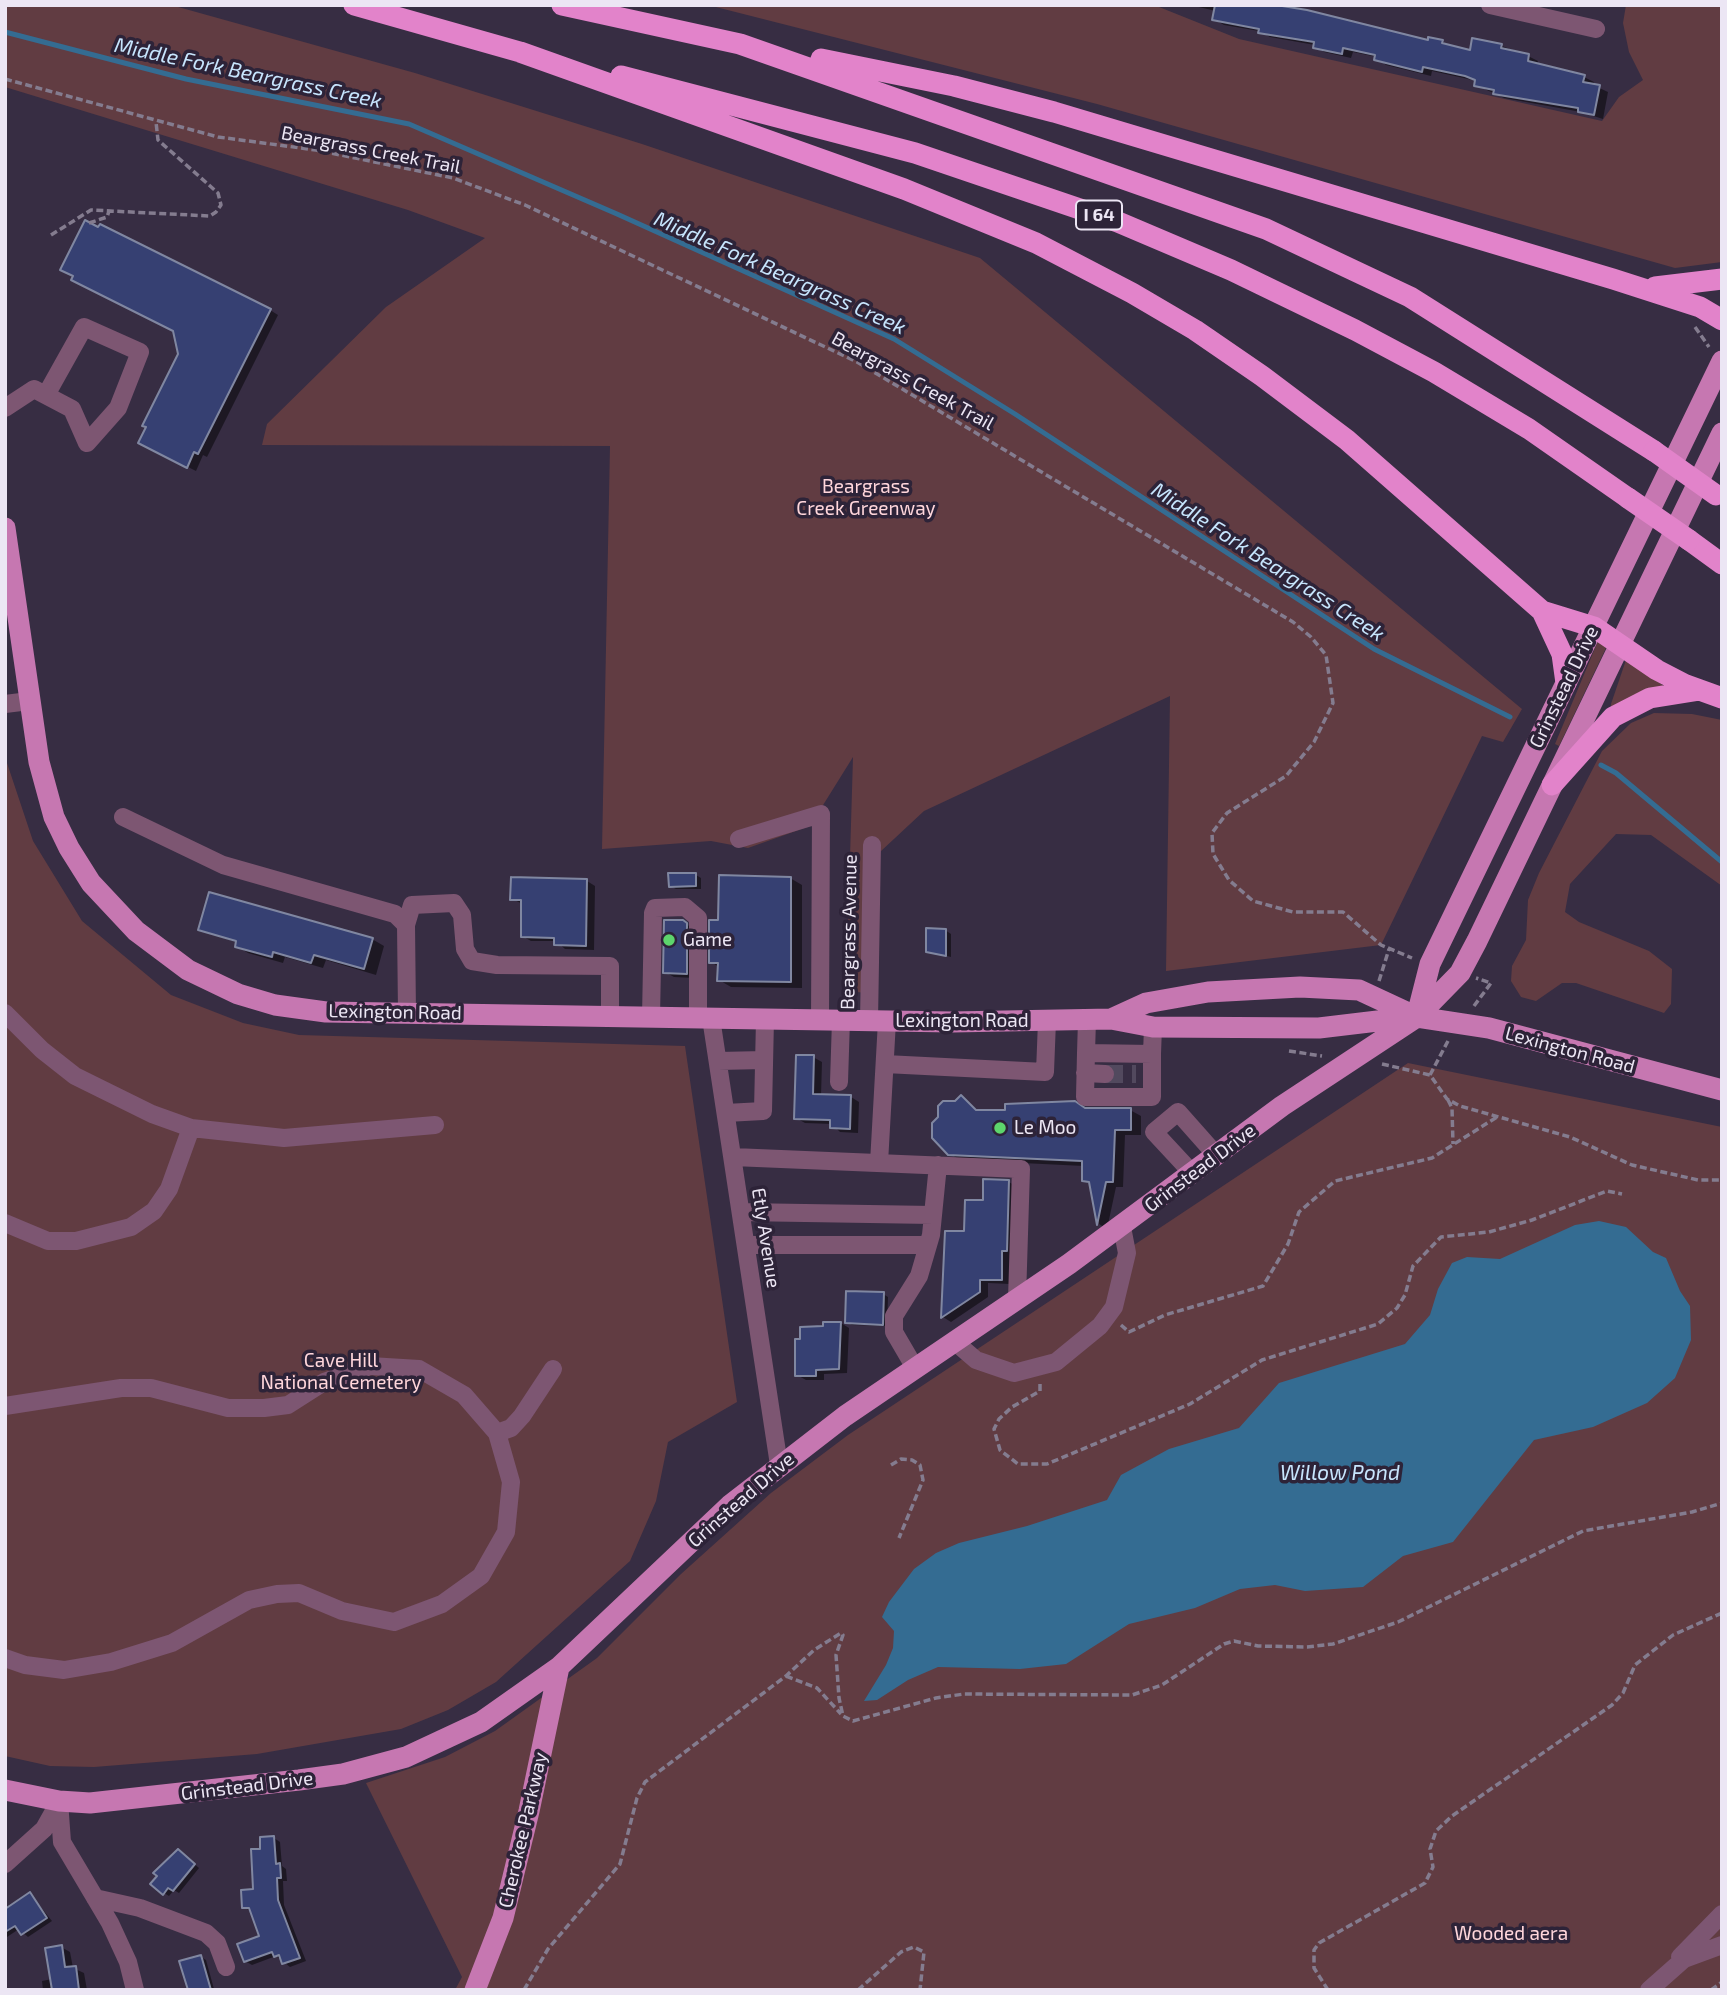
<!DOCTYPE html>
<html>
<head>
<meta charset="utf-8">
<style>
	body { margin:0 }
	#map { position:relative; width:1727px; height:1995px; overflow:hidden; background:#372d43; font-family:"Exo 2",sans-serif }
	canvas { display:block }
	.frame { position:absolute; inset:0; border:7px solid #ece6f4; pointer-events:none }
</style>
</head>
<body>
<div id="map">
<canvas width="1727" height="1995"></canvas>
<div class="frame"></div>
</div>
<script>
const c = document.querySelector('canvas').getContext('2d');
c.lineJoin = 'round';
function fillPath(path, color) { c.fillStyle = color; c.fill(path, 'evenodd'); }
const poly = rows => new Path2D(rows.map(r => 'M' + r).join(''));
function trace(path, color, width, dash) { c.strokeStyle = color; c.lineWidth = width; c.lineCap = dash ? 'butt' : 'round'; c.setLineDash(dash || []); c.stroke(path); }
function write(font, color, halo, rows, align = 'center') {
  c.font = font + ' "Exo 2",sans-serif'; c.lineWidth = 7; c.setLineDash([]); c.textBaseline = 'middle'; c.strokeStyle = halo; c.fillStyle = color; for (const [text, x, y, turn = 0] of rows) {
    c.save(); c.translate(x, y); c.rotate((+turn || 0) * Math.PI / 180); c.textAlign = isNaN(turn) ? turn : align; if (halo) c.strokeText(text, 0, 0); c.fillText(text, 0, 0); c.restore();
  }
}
fillPath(poly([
	[5,5,171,5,415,73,642,144,980,258,1522,709,1503,742,1482,736,1381,945,1166,971,1170,696,924,811,880,852,877,994,846,991,853,757,810,826,748,848,711,841,602,849,610,446,262,445,267,424,386,307,485,238,408,210,5,87],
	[708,5,1154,5,1239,39,1602,121,1619,97,1643,80,1629,52,1623,23,1626,5,1722,5,1722,262,1675,268,1097,104],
	[1598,641,1606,647,1605,650,1559,746,1555,744],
	[1626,660,1664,686,1611,709,1611,704],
	[1654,713,1692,714,1722,720,1722,886,1651,835,1616,834,1570,884,1565,912,1579,922,1649,951,1672,969,1671,1004,1664,1013,1576,983,1562,983,1536,1001,1521,997,1511,981,1512,966,1526,940,1528,900,1539,873,1602,751,1631,723],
	[5,757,33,841,82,921,171,995,243,1023,299,1035,685,1046,737,1402,668,1442,656,1501,630,1561,496,1682,448,1710,401,1729,257,1754,94,1767,50,1766,5,1756],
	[1408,1063,1722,1127,1722,1990,455,1990,462,1977,366,1783,445,1757,495,1731,597,1658,681,1574,771,1493,848,1435]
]), '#613c42');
fillPath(poly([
	[1599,1221,1626,1227,1653,1252,1666,1258,1680,1291,1690,1306,1691,1340,1675,1378,1647,1403,1593,1427,1534,1440,1453,1542,1403,1556,1363,1587,1305,1591,1275,1585,1240,1589,1195,1608,1129,1624,1066,1664,1020,1669,938,1667,908,1680,877,1700,864,1701,886,1665,893,1648,894,1631,882,1617,889,1602,914,1569,936,1553,959,1543,1027,1526,1107,1500,1121,1475,1169,1449,1239,1428,1279,1383,1405,1344,1430,1315,1438,1289,1452,1263,1467,1257,1500,1259,1575,1225]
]), '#346c92');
fillPath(poly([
	[1190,5,1274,5,1429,42,1430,39,1471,52,1474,40,1502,46,1528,56,1538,61,1537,65,1584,77,1594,82,1593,85,1608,92,1603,119,1581,112,1504,98,1476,85,1477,81,1432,71,1431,76,1386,65,1377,57,1353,52,1351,58,1324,52,1315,45,1270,37,1259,31,1224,25,1214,19,1216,11],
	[270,310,278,315,207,457,203,455,196,471,148,447],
	[696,875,701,878,701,889,676,889,670,886],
	[790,878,802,885,802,988,731,987,719,980,719,967,711,962,720,922],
	[587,881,595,886,594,950,565,949,556,941,531,941,522,936,523,904,512,899],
	[682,922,691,927,695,978,674,977,665,972],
	[200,929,372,939,384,946,376,975,326,960,323,968,285,957,283,963,248,953,237,946,238,943],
	[945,930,951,934,951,957,928,951],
	[813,1057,822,1062,821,1096,851,1097,859,1102,858,1133,840,1132,832,1124,805,1123,796,1118],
	[962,1097,980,1112,1130,1110,1141,1116,1141,1135,1125,1135,1123,1187,1116,1187,1107,1229,1099,1224,1091,1184,1084,1180,1084,1166,960,1160,949,1153,955,1102],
	[1009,1182,1017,1187,1010,1284,988,1283,988,1297,951,1322,943,1317,946,1233,966,1233,985,1202],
	[883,1294,888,1297,887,1326,852,1325,846,1322],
	[841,1323,849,1328,847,1373,824,1374,824,1380,806,1380,797,1375,825,1328],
	[274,1838,280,1842,282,1866,286,1869,287,1881,283,1881,284,1905,306,1961,290,1967,276,1956,252,1965,245,1961,261,1937,250,1911,244,1907,255,1891,262,1850],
	[183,1854,199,1868,179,1893,174,1890,169,1896,164,1893],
	[30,1894,52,1921,28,1937,19,1929,7,1937,5,1910],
	[61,1947,70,1952,73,1968,84,1973,87,1990,43,1990,42,1981,52,1979],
	[201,1957,206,1960,214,1989,210,1990]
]), '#0007');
trace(poly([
	[5,32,186,79,409,124,617,214,894,339,1015,414,1374,649,1510,717],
	[1601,765,1616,773,1722,862]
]), '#346c92', 5);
const building = poly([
	[1215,5,1276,5,1307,10,1428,40,1428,37,1443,40,1442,43,1470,50,1472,38,1502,44,1501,48,1529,54,1528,61,1585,75,1583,82,1600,85,1594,115,1578,112,1578,108,1493,94,1494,90,1474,86,1475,80,1465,76,1423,67,1422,72,1374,60,1375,55,1343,48,1342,54,1313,48,1314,42,1258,33,1259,29,1212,20,1215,5],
	[85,220,98,227,100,224,271,309,198,454,194,452,187,468,138,443,146,427,142,426,178,354,173,331,71,280,73,276,60,270,85,220],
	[668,873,696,873,696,886,669,887,668,873],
	[719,875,791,877,791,982,717,981,718,963,709,963,709,920,718,920,719,875],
	[511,877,587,879,586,946,554,945,554,938,521,937,521,900,510,900,511,877],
	[209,892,373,938,364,969,314,955,311,963,273,952,272,957,235,947,236,941,198,930,209,892],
	[664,920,683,920,687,923,687,974,663,973,664,920],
	[926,928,946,929,946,956,926,952,926,928],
	[796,1055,814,1055,813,1094,851,1095,850,1129,830,1128,830,1120,794,1119,796,1055],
	[961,1095,976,1110,1005,1110,1005,1104,1075,1101,1085,1108,1131,1108,1131,1130,1115,1130,1113,1182,1106,1182,1097,1225,1089,1182,1082,1181,1082,1161,948,1155,932,1138,932,1123,938,1117,938,1106,943,1101,955,1101,961,1095],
	[983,1179,1009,1180,1007,1251,1002,1251,1002,1280,980,1280,980,1292,941,1318,945,1231,964,1231,965,1200,983,1200,983,1179],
	[846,1291,884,1292,883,1325,845,1323,846,1291],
	[823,1322,841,1322,839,1369,816,1370,816,1376,795,1376,795,1339,800,1339,800,1327,823,1326,823,1322],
	[274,1836,276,1864,280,1863,281,1878,277,1878,278,1900,300,1958,282,1964,279,1955,274,1957,272,1952,244,1962,237,1944,259,1936,249,1908,242,1908,241,1890,253,1889,251,1849,260,1849,260,1837,274,1836],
	[178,1849,195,1864,173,1891,168,1888,163,1895,150,1884,157,1876,153,1873,178,1849],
	[30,1892,47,1918,21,1935,15,1926,5,1932,5,1909,30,1892],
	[62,1945,65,1967,76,1966,79,1990,52,1990,45,1948,62,1945],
	[201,1955,211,1990,188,1990,179,1961,201,1955]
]);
fillPath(building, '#364072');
trace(building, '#8087a1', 2);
trace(poly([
	[1105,1074,1136,1074]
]), '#52495e', 18, [18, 9]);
trace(poly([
	[5,79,218,137,316,150,453,178,525,205,857,362,1293,622,1311,637,1326,655,1333,703,1314,742,1286,776,1227,813,1212,833,1213,854,1229,880,1253,901,1293,912,1343,912,1381,945,1412,958],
	[89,223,107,217,109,211],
	[51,235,91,210,210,216,216,212,221,205,218,193,158,140,156,122],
	[1695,327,1709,347],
	[1379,981,1389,949],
	[1474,1006,1491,983,1476,978],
	[1448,1041,1430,1075,1447,1099,1460,1106,1570,1137,1632,1165,1698,1180,1722,1180],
	[1289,1051,1322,1056],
	[1382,1064,1430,1075],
	[1448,1100,1452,1108,1453,1144],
	[1121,1325,1129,1332,1165,1315,1263,1286,1288,1244,1299,1212,1335,1181,1432,1158,1497,1117],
	[1040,1384,1040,1391,1012,1407,999,1419,994,1429,1000,1450,1018,1464,1047,1464,1190,1404,1262,1360,1378,1324,1397,1308,1405,1295,1413,1266,1441,1237,1489,1232,1532,1220,1607,1191,1622,1194],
	[891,1465,901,1459,912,1460,920,1465,923,1480,899,1538],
	[786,1676,817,1688,841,1714],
	[524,1990,548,1949,620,1864,637,1798,645,1782,786,1676,814,1650,841,1633,843,1635,836,1655,839,1698,843,1716,853,1721,936,1698,964,1694,1132,1695,1162,1685,1224,1644,1234,1641,1258,1646,1307,1647,1333,1644,1398,1622,1583,1531,1692,1512,1722,1503],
	[858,1990,901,1952,914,1947,924,1952,920,1990],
	[1328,1990,1314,1968,1314,1950,1319,1943,1425,1883,1433,1867,1430,1849,1436,1831,1452,1816,1612,1705,1623,1693,1635,1665,1673,1635,1722,1613],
	[1711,1990,1722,1982]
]), '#847c8f', 3.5, [7, 3.5]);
trace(poly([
	[1490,5,1596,29],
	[5,408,34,389,72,409,87,443,118,408,140,352,84,327,46,395],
	[5,704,29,701],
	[123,817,223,865,395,914,406,925,407,1013],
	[739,839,821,814,820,1020],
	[406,925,412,905,454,903,462,915,465,949,472,961,497,965,610,966,610,1016],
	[5,1013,42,1050,75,1076,152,1114,191,1128,284,1138,435,1125],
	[651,1017,653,913,655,908,685,907,698,918,698,1017],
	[711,1018,779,1465],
	[1087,1020,1086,1053,1152,1054,1153,1027],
	[869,1021,872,845],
	[1086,1053,1085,1097,1152,1097,1152,1054],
	[718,1061,764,1060],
	[885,1064,1045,1072,1047,1021],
	[1085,1073,1105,1074],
	[839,1082,841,1020],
	[726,1113,763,1111,765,1019],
	[733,1157,1021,1169,1017,1299],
	[879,1163,887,1021],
	[1193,1174,1154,1132,1178,1112,1217,1156],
	[741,1212,933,1215],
	[5,1223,48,1241,76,1241,131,1227,154,1211,169,1189,191,1128],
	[746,1245,928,1245],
	[954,1341,976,1360,1014,1373,1056,1362,1100,1326,1114,1307,1127,1253,1122,1227],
	[915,1368,894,1332,894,1316,919,1276,931,1235,938,1165],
	[5,1406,121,1388,151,1388,228,1408,264,1408,288,1405,324,1382,370,1366,419,1369,464,1395,497,1433,511,1482,506,1532,481,1576,442,1604,394,1622,342,1611,299,1593,277,1594,249,1600,172,1643,111,1662,64,1670,25,1665,5,1658],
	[497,1433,511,1428,522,1416,553,1369],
	[59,1801,62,1842,110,1923,128,1962,135,1990],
	[5,1864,44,1829,58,1804],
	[95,1898,140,1908,206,1933,217,1943,226,1967],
	[1680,1957,1722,1914],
	[1649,1990,1684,1959,1722,1945]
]), '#7d5672', 18);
trace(poly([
	[5,528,39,762,54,817,69,848,91,883,136,931,188,970,238,994,275,1005,326,1012,952,1022,1111,1019,1153,1027,1319,1028,1411,1017],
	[1417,1015,1430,964,1722,361],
	[1111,1019,1146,1003,1208,992,1300,987,1359,990,1417,1017,1489,1028,1722,1090],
	[5,1790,59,1801,90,1803,299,1780,343,1774,406,1757,481,1722,559,1667,730,1505,845,1416,1069,1264,1282,1106,1417,1017,1460,973,1477,941,1722,433],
	[475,1990,503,1918,529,1811,559,1667]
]), '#c677b1', 21);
trace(poly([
	[354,5,520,52,904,189,1036,243,1132,293,1195,330,1262,376,1347,440,1542,611,1594,627,1657,670,1686,685,1722,698],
	[562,5,740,44,1266,229,1410,297,1654,451],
	[821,59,954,86,1054,112,1613,279,1700,307,1722,320],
	[621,76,915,153,1118,222,1231,270,1355,330,1434,372,1529,429,1628,498],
	[1655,287,1722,279],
	[1689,540,1722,564],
	[1542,611,1562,654,1566,683],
	[1552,785,1613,717,1650,698,1700,690]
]), '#e283ca', 21);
trace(poly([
	[1654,451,1716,495],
	[1628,498,1689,540]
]), '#e283ca', 21);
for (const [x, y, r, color] of [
	[669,940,7,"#5dd56c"],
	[1000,1128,7,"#5dd56c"]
]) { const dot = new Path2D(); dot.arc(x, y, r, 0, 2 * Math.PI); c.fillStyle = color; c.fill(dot); trace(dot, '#2d2338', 2.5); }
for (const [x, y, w] of [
	[1099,215,46]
]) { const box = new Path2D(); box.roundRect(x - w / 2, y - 14.5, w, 29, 5); c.fillStyle = '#2d2338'; c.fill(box); trace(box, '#ece6f4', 2); }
write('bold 18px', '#ece6f4', null, [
	["I 64",1099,215]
]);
write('19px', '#ece6f4', '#2d2338', [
	["Beargrass Creek Trail",371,150,11],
	["Beargrass Creek Trail",913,381,29],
	["Grinstead Drive",1564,687,-64],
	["Beargrass Avenue",849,932,-89],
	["Lexington Road",395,1012,1],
	["Lexington Road",962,1021],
	["Lexington Road",1570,1050,15],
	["Grinstead Drive",1200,1168,-37],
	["Etly Avenue",766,1238,81],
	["Grinstead Drive",741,1500,-41],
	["Grinstead Drive",247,1786,-7],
	["Cherokee Parkway",523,1830,-77]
]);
write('19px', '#ffd6db', '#2d2338', [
	["Beargrass",866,487],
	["Creek Greenway",866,509],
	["Cave Hill",341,1361],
	["National Cemetery",341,1383],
	["Wooded aera",1511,1934]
]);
write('19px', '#ece6f4', '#2d2338', [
	["Game",683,940],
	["Le Moo",1014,1128]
], 'left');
write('italic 21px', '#c7e5fd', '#2d2338', [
	["Middle Fork Beargrass Creek",248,73,12],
	["Middle Fork Beargrass Creek",780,273,24],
	["Middle Fork Beargrass Creek",1268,562,33],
	["Willow Pond",1340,1473]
]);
</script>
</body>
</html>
